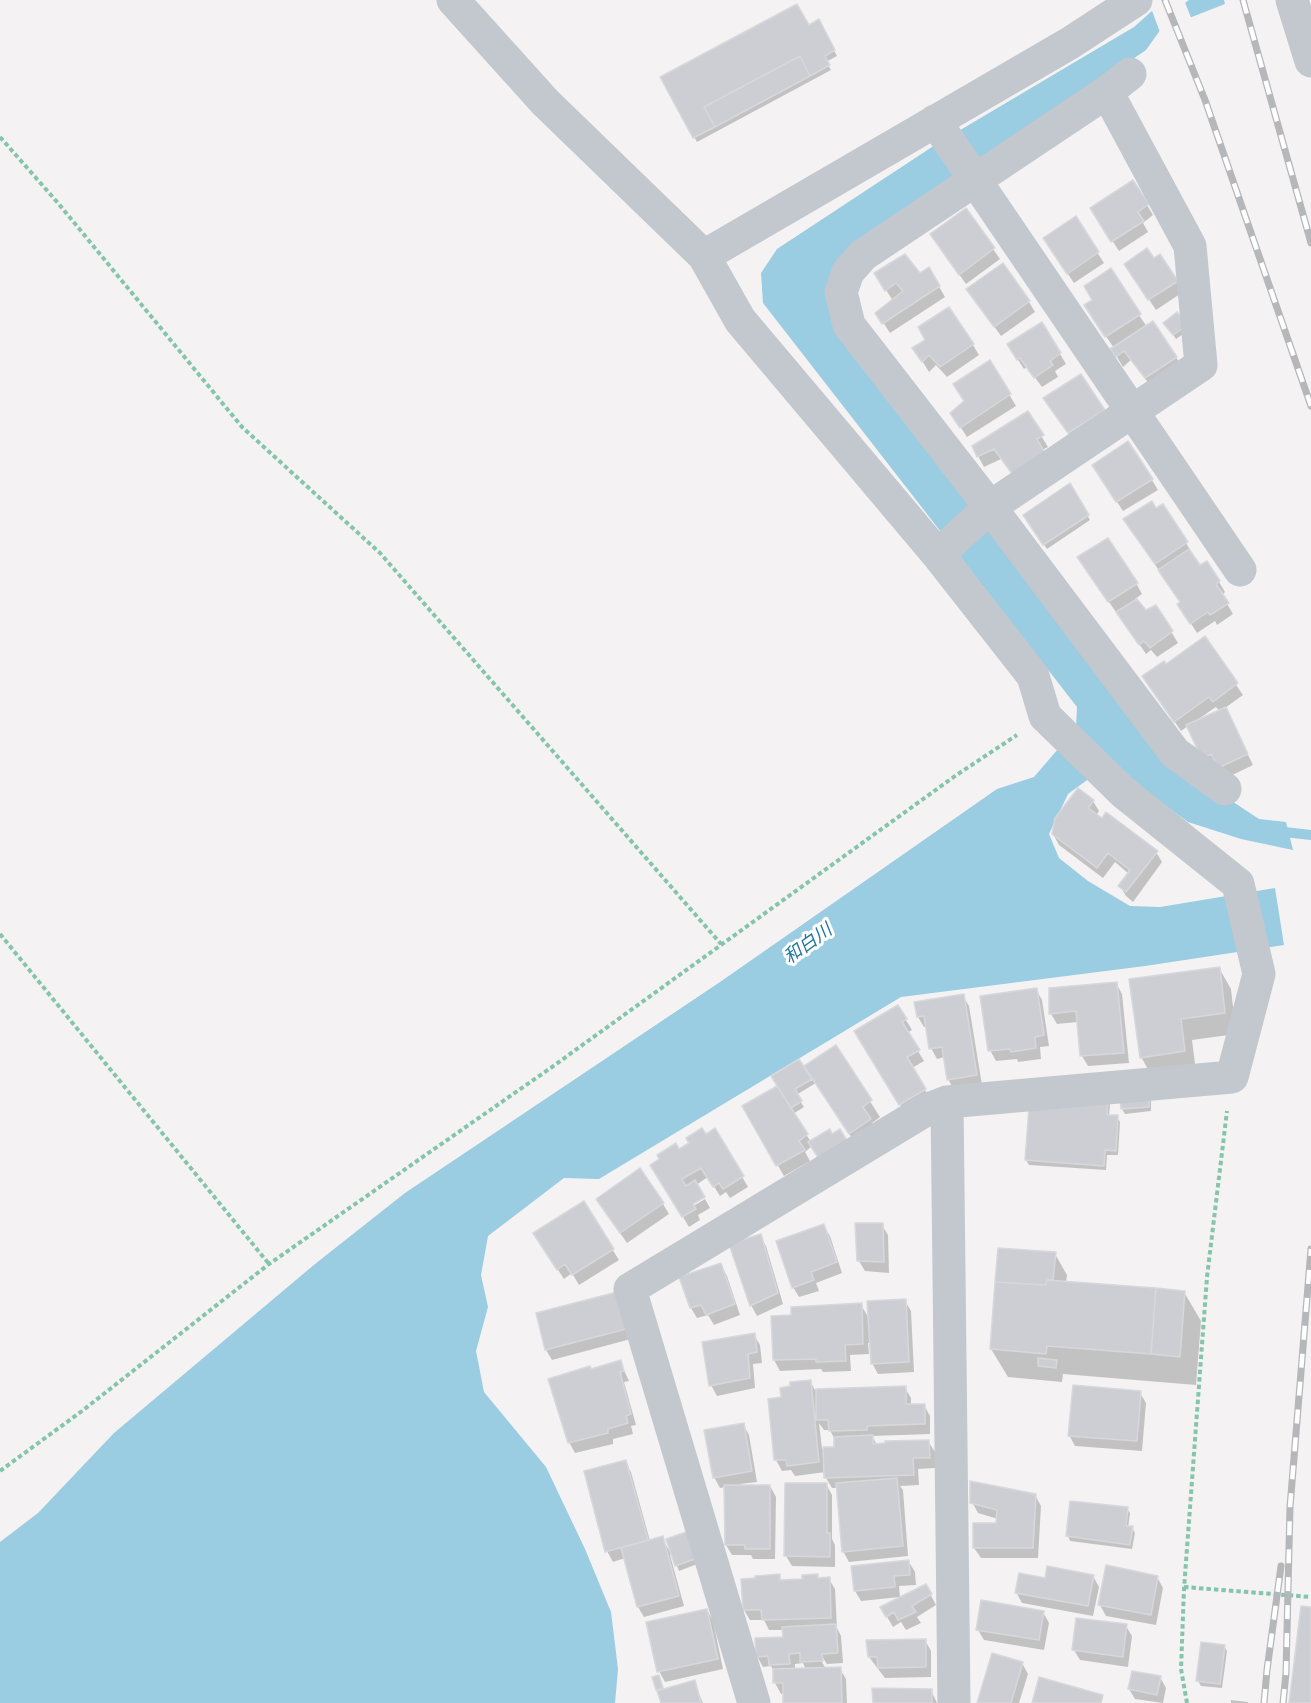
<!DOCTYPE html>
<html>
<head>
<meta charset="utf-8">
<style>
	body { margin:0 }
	canvas { display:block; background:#f4f2f2 }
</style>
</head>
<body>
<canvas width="1311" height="1703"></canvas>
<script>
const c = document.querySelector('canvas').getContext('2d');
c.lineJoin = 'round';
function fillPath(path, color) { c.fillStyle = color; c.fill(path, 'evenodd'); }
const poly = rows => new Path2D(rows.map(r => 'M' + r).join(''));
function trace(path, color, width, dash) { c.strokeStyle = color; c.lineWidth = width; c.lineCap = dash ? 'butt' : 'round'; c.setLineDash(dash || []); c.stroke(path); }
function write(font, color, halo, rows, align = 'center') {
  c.font = font + ' Raleway,"Noto Sans JP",sans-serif'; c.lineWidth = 6; c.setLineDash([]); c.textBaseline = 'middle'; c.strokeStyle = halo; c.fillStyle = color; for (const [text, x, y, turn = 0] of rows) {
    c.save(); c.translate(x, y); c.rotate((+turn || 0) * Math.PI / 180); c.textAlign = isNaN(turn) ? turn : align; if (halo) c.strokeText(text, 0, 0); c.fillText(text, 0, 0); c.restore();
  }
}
fillPath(poly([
	[1189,0,1224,0,1225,4,1161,29,1146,50,979,164,832,299,1177,765,1259,819,1286,822,1293,850,1241,839,1188,822,1109,764,1068,794,1049,834,1059,858,1088,881,1130,906,1160,907,1275,888,1284,945,1145,966,901,997,599,1179,564,1178,488,1236,481,1275,488,1307,476,1351,484,1392,546,1467,585,1549,611,1612,618,1669,615,1703,0,1703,0,1542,38,1513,114,1433,315,1264,405,1193,720,982,997,789,1034,777,1076,728,1077,707,763,303,761,273,777,249,935,145,1134,27,1153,10,1182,5]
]), '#9acce2');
fillPath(poly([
	[1184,0,1192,20,1163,31,1161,35,1151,8]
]), '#f4f2f2');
fillPath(poly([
	[818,21,837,56,826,62,831,70,697,142,662,78,808,27],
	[1147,205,1153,215,1143,223,1148,232,1119,251,1098,219],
	[966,210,1000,259,966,284,938,245],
	[1075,218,1104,263,1074,283,1051,249],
	[1153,260,1177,281,1183,292,1156,310,1132,274],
	[929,269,945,297,890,333,877,313,893,301,876,274,919,275],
	[968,290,1029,302,1035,312,1001,336],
	[1139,315,1147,327,1176,357,1182,368,1152,388,1131,360,1123,367,1112,349,1114,348,1092,316],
	[1165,323,1189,330,1176,339],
	[1042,324,1066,364,1055,371,1058,377,1042,387,1027,367,1024,369,1015,355],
	[973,345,979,355,947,377,936,365,929,372,914,348],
	[990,362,1016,406,967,437,958,423,966,402],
	[1051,409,1104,410,1075,443],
	[1027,413,1048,447,1042,450,1020,484,1001,459,984,467,978,456],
	[1100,476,1152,480,1158,490,1123,511],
	[1070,486,1090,520,1047,549,1027,520],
	[1131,530,1186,543,1200,567,1219,582,1225,592,1222,595,1233,614,1217,625,1215,621,1197,633,1185,614,1181,602],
	[1085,568,1136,583,1142,594,1135,599,1146,612,1156,607,1178,643,1157,657,1151,650,1146,654,1117,611,1116,612],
	[1204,638,1243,695,1225,708,1253,765,1226,778,1209,768,1188,726,1181,731,1144,677,1166,666],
	[1216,707,1220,712,1197,720],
	[1093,801,1099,811,1096,816,1156,852,1162,862,1133,902,1126,896,1120,886,1129,874,1115,862,1103,878,1059,845,1053,834],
	[1219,968,1231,989,1236,1034,1192,1040,1196,1072,1153,1078,1141,1057],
	[1116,983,1122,994,1129,1063,1088,1066,1082,1056,1078,1022,1057,1024,1051,1014],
	[1036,989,1042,1000,1049,1046,1040,1047,1041,1059,1018,1062,1017,1059,996,1061,990,1050],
	[963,996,969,1006,982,1085,954,1090,948,1079,945,1057,937,1059,931,1048,927,1027,924,1027,918,1017,916,1003],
	[898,1007,912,1030,907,1033,924,1061,912,1068,931,1100,906,1114,856,1032],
	[835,1047,880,1117,872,1123,879,1136,859,1149,816,1083,796,1095,804,1107,793,1114,811,1142,812,1146,805,1152,810,1161,784,1176,744,1107,779,1086,799,1061,811,1081,814,1079],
	[1148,1096,1151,1101,1151,1111,1125,1114,1122,1109],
	[1108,1101,1110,1105,1109,1116,1117,1117,1120,1122,1118,1155,1107,1155,1106,1170,1029,1165,1026,1160],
	[715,1130,748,1187,730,1198,726,1192,720,1196,708,1177,696,1185,686,1207,687,1210,705,1199,710,1208,698,1215,700,1220,689,1227,652,1165],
	[583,1203,619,1260,579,1285,572,1273,564,1279,541,1244],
	[663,1204,669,1214,627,1243,604,1210],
	[823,1225,830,1236,842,1273,816,1283,819,1291,799,1297,793,1287],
	[882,1225,888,1235,889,1273,865,1271,859,1261],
	[760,1236,766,1246,783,1304,757,1316,751,1305],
	[1055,1254,1067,1275,1066,1283,1184,1292,1201,1321,1196,1385,1063,1374,1062,1382,1008,1377,991,1349],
	[721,1265,727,1276,740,1315,714,1325,708,1315,697,1318,691,1308,681,1278],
	[616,1294,631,1339,552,1360,546,1350,538,1314],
	[905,1301,911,1311,914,1372,878,1374,872,1363,871,1343,868,1343,869,1354,850,1355,851,1371,823,1372,821,1369,780,1371,774,1360,772,1318,861,1305,870,1320],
	[754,1335,760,1345,762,1363,753,1364,755,1388,717,1396,711,1385],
	[620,1362,629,1381,624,1382,636,1425,631,1426,633,1434,613,1439,613,1444,575,1453,569,1442,591,1371],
	[810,1381,815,1390,905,1388,911,1398,911,1406,924,1405,930,1416,930,1434,872,1436,877,1445,928,1441,935,1452,935,1468,918,1469,919,1485,900,1486,903,1490,908,1556,849,1562,843,1551,838,1488,832,1488,826,1478,826,1472,795,1476,791,1470,782,1471,776,1460,782,1399],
	[819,1423,824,1430,830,1430,835,1440,835,1448,822,1449],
	[1140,1393,1146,1403,1142,1451,1075,1446,1069,1435],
	[743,1424,749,1435,757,1482,740,1484,741,1486,770,1486,776,1497,775,1559,753,1559,751,1555,732,1555,726,1545,726,1487,720,1488,714,1477],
	[625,1462,631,1472,650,1541,662,1538,669,1550,671,1550,668,1540,700,1563,679,1571,672,1554,670,1555,684,1606,644,1617,638,1607,625,1558,613,1562,607,1551],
	[826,1484,832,1495,832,1539,835,1545,835,1567,792,1566,786,1556],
	[1035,1495,1041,1506,1038,1558,981,1558,974,1548,998,1524,998,1519,978,1513,972,1502],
	[1127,1509,1130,1513,1128,1528,1132,1528,1135,1533,1132,1549,1070,1541,1068,1536],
	[909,1562,915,1572,916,1585,899,1586,900,1597,861,1601,855,1591],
	[779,1576,782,1581,804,1580,817,1576,819,1579,829,1579,835,1589,837,1628,841,1636,843,1663,827,1664,828,1666,820,1653,818,1655,826,1669,840,1669,846,1679,847,1703,785,1703,784,1693,781,1694,775,1683,774,1672,771,1666,763,1667,757,1656,784,1638,784,1630,769,1630,764,1620,750,1620,744,1610],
	[803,1663,806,1670,795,1670,795,1664],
	[1093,1576,1099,1587,1093,1616,1022,1603,1016,1592,1046,1580],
	[1157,1577,1163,1588,1156,1625,1106,1616,1100,1605],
	[926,1586,936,1605,917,1617,921,1623,906,1630,901,1622,893,1627,882,1608],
	[707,1610,713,1621,723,1669,665,1682,659,1671],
	[1043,1612,1049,1623,1044,1650,984,1640,978,1630],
	[1126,1626,1132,1636,1128,1667,1080,1660,1074,1650],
	[925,1640,931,1651,931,1677,885,1678,869,1657],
	[1224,1646,1227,1651,1222,1688,1201,1686,1198,1681],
	[1022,1663,1028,1674,1019,1703,979,1703],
	[1160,1677,1166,1688,1163,1703,1135,1699,1129,1689],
	[661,1682,664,1691,694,1682,703,1703,662,1703,657,1689],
	[931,1690,937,1703,874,1703],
	[1231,1700,1248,1702,1248,1703,1231,1703]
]), '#0003');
trace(poly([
	[1276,831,1311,835]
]), '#9acce2', 10);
const building = poly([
	[797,4,809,25,819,19,835,50,825,56,830,65,810,76,800,56,704,107,715,127,693,138,660,77,797,4],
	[800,56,810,76,715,127,704,107,800,56],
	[1133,180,1149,204,1138,212,1144,221,1111,242,1090,208,1133,180],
	[966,208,995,248,959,275,930,234,966,208],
	[1076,216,1099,252,1067,274,1043,238,1076,216],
	[1147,248,1154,258,1160,254,1178,281,1148,300,1124,264,1147,248],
	[905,254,920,273,929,267,940,286,882,324,875,313,903,291,896,283,885,291,874,273,905,254],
	[1003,263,1030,301,994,327,966,289,1003,263],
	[1111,268,1141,314,1105,337,1084,305,1092,300,1084,286,1111,268],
	[949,307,974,344,940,367,929,355,922,362,912,348,925,340,918,327,949,307],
	[1177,312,1187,325,1173,335,1163,323,1177,312],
	[1153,321,1177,357,1145,378,1124,351,1116,357,1110,349,1153,321],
	[1042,322,1061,353,1050,361,1053,365,1034,378,1020,358,1017,360,1007,344,1042,322],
	[990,360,1011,394,960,428,950,413,964,401,953,384,990,360],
	[1081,374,1105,410,1068,433,1043,398,1081,374],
	[1028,411,1044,435,1037,439,1045,453,1013,475,994,449,977,457,972,446,1028,411],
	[1128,441,1153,479,1116,502,1092,465,1128,441],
	[1070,483,1089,515,1043,545,1023,515,1070,483],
	[1152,501,1156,508,1163,504,1188,542,1155,564,1123,519,1152,501],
	[1108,538,1138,583,1108,602,1077,557,1108,538],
	[1189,549,1200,565,1207,561,1220,581,1216,584,1229,603,1210,615,1208,612,1190,624,1177,604,1180,602,1158,570,1189,549],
	[1137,599,1146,610,1156,605,1173,631,1150,648,1144,641,1139,645,1116,612,1137,599],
	[1205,636,1238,683,1213,702,1209,697,1174,722,1142,676,1164,661,1166,664,1205,636],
	[1226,707,1248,754,1218,768,1211,754,1202,759,1186,725,1226,707],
	[1078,788,1094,800,1088,808,1102,818,1106,812,1158,851,1126,892,1118,886,1130,870,1108,853,1097,868,1052,834,1055,818,1078,788],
	[1220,967,1225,1013,1181,1019,1185,1051,1140,1058,1129,979,1220,967],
	[1117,982,1124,1053,1080,1056,1076,1011,1049,1014,1049,988,1117,982],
	[1037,988,1044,1035,1035,1037,1036,1048,1011,1052,1010,1049,988,1051,980,996,1037,988],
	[964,994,977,1075,947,1080,942,1047,929,1049,924,1016,917,1017,914,1002,964,994],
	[898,1005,907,1019,902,1022,920,1050,907,1057,926,1089,899,1105,854,1031,898,1005],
	[836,1045,872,1100,863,1107,871,1119,849,1134,804,1066,836,1045],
	[799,1059,812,1079,795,1089,802,1101,791,1108,771,1076,799,1059],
	[777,1086,808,1134,799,1141,805,1150,776,1166,742,1106,777,1086],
	[1149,1095,1149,1107,1121,1109,1120,1098,1149,1095],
	[1108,1099,1107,1115,1118,1115,1116,1151,1105,1150,1104,1166,1025,1160,1029,1107,1108,1099],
	[702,1128,706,1134,715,1128,744,1176,723,1189,719,1183,713,1187,701,1168,682,1179,686,1186,695,1180,705,1197,693,1204,696,1209,682,1217,650,1165,659,1159,657,1155,676,1143,679,1149,689,1143,686,1138,702,1128],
	[830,1129,832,1134,840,1129,849,1144,821,1162,808,1142,830,1129],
	[640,1168,664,1203,620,1233,596,1199,640,1168],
	[584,1201,614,1249,572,1275,565,1264,557,1270,533,1233,584,1201],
	[855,1223,883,1223,884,1262,857,1261,855,1223],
	[824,1224,837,1262,811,1272,814,1280,792,1288,776,1241,824,1224],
	[761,1234,778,1293,750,1306,729,1244,761,1234],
	[998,1248,1056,1252,1053,1280,1047,1280,1046,1285,995,1282,998,1248],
	[721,1263,735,1304,706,1315,701,1305,690,1308,679,1277,721,1263],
	[1047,1280,1156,1288,1151,1354,1047,1346,1046,1354,990,1349,995,1282,1046,1285,1047,1280],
	[1156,1288,1185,1291,1180,1357,1151,1354,1156,1288],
	[617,1292,626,1329,545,1350,536,1313,617,1292],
	[906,1299,909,1362,871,1364,867,1301,906,1299],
	[862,1303,863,1344,845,1345,846,1361,816,1362,816,1359,773,1360,771,1316,791,1315,791,1307,862,1303],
	[755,1333,757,1352,748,1354,750,1378,709,1386,702,1342,755,1333],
	[1038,1358,1057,1360,1056,1368,1038,1366,1038,1358],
	[621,1360,624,1371,620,1372,631,1414,626,1416,628,1423,608,1429,608,1433,568,1443,548,1379,590,1366,591,1369,621,1360],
	[811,1380,819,1462,787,1466,786,1460,774,1460,768,1399,781,1397,780,1388,790,1386,790,1382,811,1380],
	[1073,1385,1141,1391,1137,1441,1068,1436,1073,1385],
	[906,1386,906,1404,925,1404,925,1424,867,1426,867,1430,829,1431,828,1420,816,1420,816,1389,906,1386],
	[744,1423,752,1471,713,1478,704,1430,744,1423],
	[873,1435,873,1444,885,1443,885,1441,929,1440,930,1458,913,1458,914,1475,824,1478,823,1447,834,1447,834,1437,873,1435],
	[626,1460,648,1540,605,1552,584,1471,626,1460],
	[897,1478,903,1546,842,1552,836,1483,897,1478],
	[970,1481,1036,1494,1033,1548,973,1548,973,1523,996,1523,997,1510,970,1503,970,1481],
	[785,1483,827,1483,827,1533,830,1533,830,1557,784,1556,785,1483],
	[724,1485,770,1485,770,1549,745,1549,745,1545,725,1545,724,1485],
	[1070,1501,1128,1507,1126,1526,1133,1526,1130,1545,1066,1536,1070,1501],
	[689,1531,698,1558,675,1566,666,1539,689,1531],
	[663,1536,679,1596,637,1607,621,1548,663,1536],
	[909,1560,910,1575,894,1576,895,1587,854,1591,851,1566,909,1560],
	[1106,1565,1158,1576,1151,1615,1098,1605,1106,1565],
	[1047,1566,1094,1575,1088,1606,1015,1593,1019,1573,1045,1578,1047,1566],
	[780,1574,780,1580,802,1579,802,1575,818,1574,818,1578,830,1577,831,1618,762,1620,761,1610,743,1610,741,1579,755,1578,755,1576,780,1574],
	[926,1584,932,1594,912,1606,916,1612,898,1620,894,1612,886,1617,880,1607,926,1584],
	[981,1600,1044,1611,1039,1640,976,1630,981,1600],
	[1301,1606,1311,1607,1311,1703,1289,1703,1301,1606],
	[707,1609,718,1659,657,1672,646,1622,707,1609],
	[1076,1618,1127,1624,1123,1657,1072,1650,1076,1618],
	[836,1624,838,1653,822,1654,823,1661,800,1662,800,1653,789,1654,790,1664,769,1665,768,1656,756,1657,755,1638,783,1637,782,1627,836,1624],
	[926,1639,926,1667,878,1668,877,1657,868,1657,866,1640,926,1639],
	[1201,1642,1225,1645,1220,1684,1196,1681,1201,1642],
	[992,1653,1023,1662,1011,1703,977,1703,992,1653],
	[841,1667,842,1703,783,1703,783,1683,773,1683,773,1669,841,1667],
	[1132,1671,1161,1676,1157,1695,1128,1689,1132,1671],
	[659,1675,663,1688,656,1690,652,1677,659,1675],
	[1039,1677,1103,1695,1101,1703,1032,1703,1039,1677],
	[695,1680,701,1703,661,1703,657,1691,695,1680],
	[872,1688,932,1689,932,1703,873,1703,872,1688]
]);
fillPath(building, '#cdced4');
trace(building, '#d7d8dc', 1.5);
trace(poly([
	[0,137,58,203,242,427,380,553,721,944],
	[0,934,269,1264],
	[0,1471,82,1411,269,1264,552,1067,955,776,1017,735],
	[1184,1587,1311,1597],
	[1187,1703,1181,1669,1184,1589,1207,1277,1227,1111]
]), '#84c5ab', 4, [4.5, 3]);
trace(poly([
	[453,0,545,102,704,256,740,320,938,555,1033,676,1045,716,1123,792,1238,884,1259,974,1232,1077,947,1102,926,1110,630,1289,754,1703],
	[1292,0,1311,61],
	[1130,74,1107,92,863,255,848,272,841,292,849,325,990,507,1175,753,1225,789],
	[935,121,1240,570],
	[704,256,1070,43,1136,0],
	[938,555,990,507,1201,365,1190,246,1107,92],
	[947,1102,954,1703]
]), '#c2c8ce', 33);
const rail = poly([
	[1165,0,1205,100,1311,406],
	[1243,0,1311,243],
	[1264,1703,1267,1670,1281,1566],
	[1283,1703,1286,1673,1290,1507,1311,1249]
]);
trace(rail, '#b5b7bb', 7);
trace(rail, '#fff', 4.5, [14]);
write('italic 18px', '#20769d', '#fff', [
	["和白川",808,944,-36]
]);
</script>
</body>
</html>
